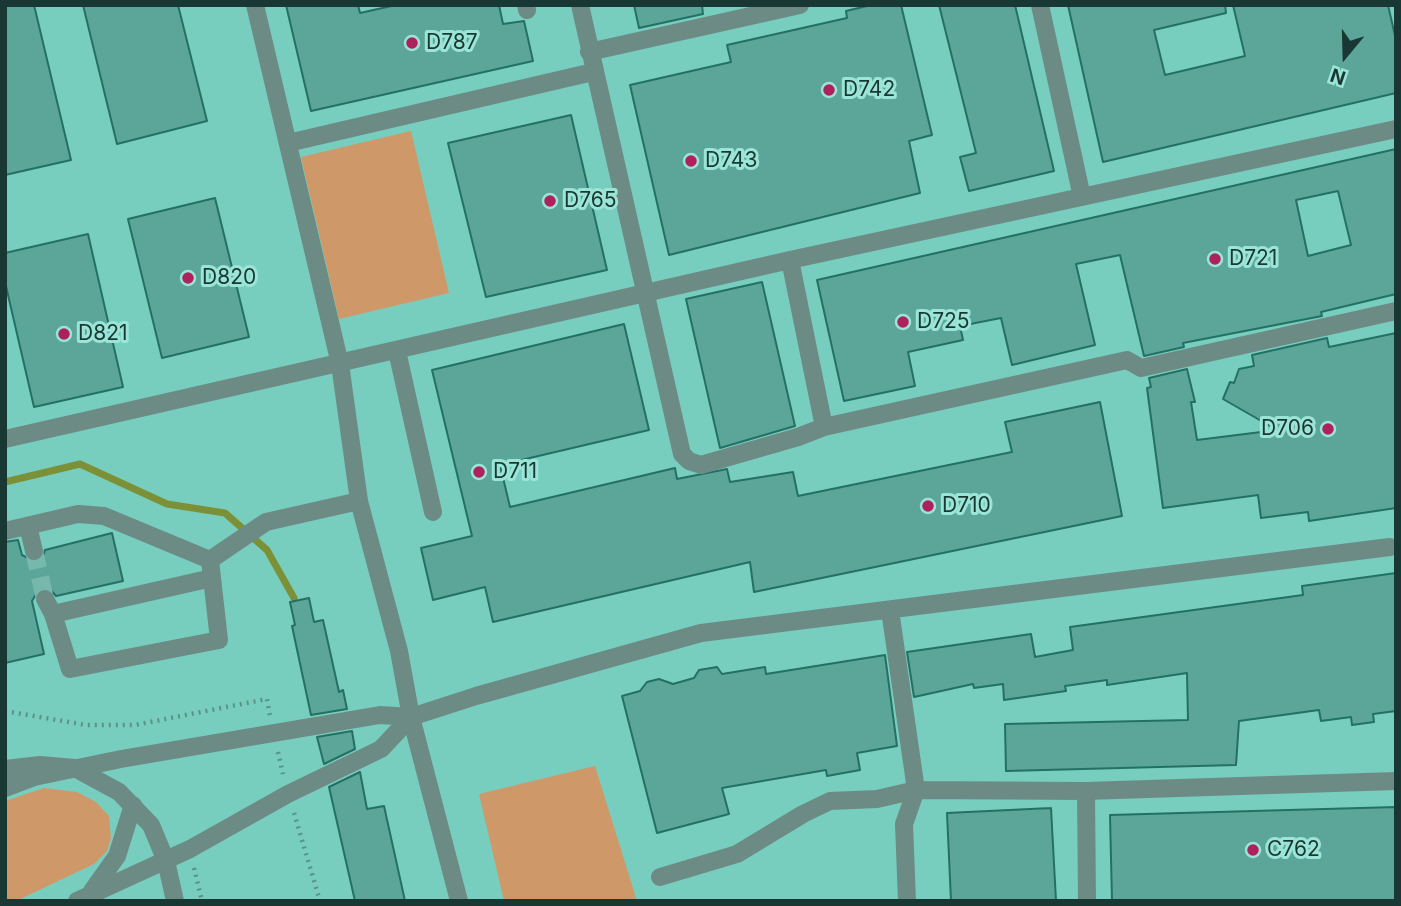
<!DOCTYPE html>
<html>
<head>
<meta charset="utf-8">
<style>
	body { margin:0 }
	#map { position:relative; width:1401px; height:906px; overflow:hidden; background:#8dd8ca; font-family:Inter,sans-serif }
	canvas { display:block }
	.frame { position:absolute; inset:0; border:7px solid #193833; pointer-events:none }
	.north { position:absolute; left:1310px; top:21px; width:70px; height:70px; -webkit-text-stroke:5px #9ae5d7; paint-order:stroke; rotate:199deg; font-size:19px; font-weight:700; line-height:28px; text-align:center; color:#193833 }
	.north::after { content:''; display:block; margin:auto; width:24px; height:32px; background:#193833; clip-path:polygon(50% 0,100% 100%,50% 72%,0 100%) }
</style>
</head>
<body>
<div id="map">
<canvas width="1401" height="906"></canvas>
<div class="frame"></div>
<div class="north">N</div>
</div>
<script>
const c = document.querySelector('canvas').getContext('2d');
c.lineJoin = 'round';
function fillPath(path, color) { c.fillStyle = color; c.fill(path, 'evenodd'); }
const poly = rows => new Path2D(rows.map(r => 'M' + r).join(''));
function trace(path, color, width, dash) { c.strokeStyle = color; c.lineWidth = width; c.lineCap = dash ? 'butt' : 'round'; c.setLineDash(dash || []); c.stroke(path); }
function write(font, color, halo, rows, align = 'center') {
  c.font = font + ' Inter,sans-serif'; c.lineWidth = 6; c.setLineDash([]); c.textBaseline = 'middle'; c.strokeStyle = halo; c.fillStyle = color; for (const [text, x, y, turn = 0] of rows) {
    c.save(); c.translate(x, y); c.rotate((+turn || 0) * Math.PI / 180); c.textAlign = isNaN(turn) ? turn : align; if (halo) c.strokeText(text, 0, 0); c.fillText(text, 0, 0); c.restore();
  }
}
fillPath(poly([
	[5,5,1396,5,1396,901,5,901]
]), '#78cebe');
fillPath(poly([
	[411,131,449,293,339,319,301,157],
	[595,766,637,901,504,901,479,794],
	[44,788,77,792,96,802,109,816,111,838,107,851,94,864,16,901,5,901,5,801]
]), '#cf9868');
trace(poly([
	[5,482,80,464,167,504,225,513,267,550,294,598]
]), '#7c9137', 7);
const building = poly([
	[5,5,34,5,71,160,5,175,5,5],
	[83,5,178,5,207,121,117,144,83,5],
	[286,5,358,5,360,13,396,5,499,5,503,24,524,21,533,61,311,111,286,5],
	[634,5,702,5,703,14,639,28,634,5],
	[871,5,901,5,932,135,909,141,920,193,669,255,630,85,731,62,727,45,847,18,846,11,871,5],
	[939,5,1015,5,1054,171,969,191,960,157,976,153,939,5],
	[1068,5,1225,5,1226,13,1154,30,1165,75,1245,56,1233,5,1388,5,1396,40,1396,93,1103,162,1068,5],
	[571,115,607,270,486,297,448,143,571,115],
	[1396,149,1396,294,1321,312,1322,316,1183,343,1184,347,1144,356,1120,255,1076,264,1095,345,1012,365,1001,318,960,326,963,340,908,352,915,386,844,401,817,280,1396,149],
	[1338,191,1351,245,1308,256,1296,200,1338,191],
	[215,198,249,337,162,358,128,219,215,198],
	[88,234,123,387,34,407,5,282,5,253,88,234],
	[762,282,795,426,720,448,686,299,762,282],
	[624,324,649,430,500,465,510,507,675,468,677,479,727,469,730,482,793,472,798,496,1012,452,1005,422,1100,402,1122,516,754,592,750,562,493,622,485,587,433,600,421,548,472,536,432,370,624,324],
	[1396,333,1396,508,1309,521,1308,512,1261,518,1258,495,1163,508,1147,388,1151,387,1149,378,1187,369,1195,402,1191,402,1197,440,1277,430,1223,399,1230,382,1234,383,1239,369,1254,366,1252,355,1327,338,1329,347,1396,333],
	[112,533,123,581,56,596,50,589,39,589,32,601,44,654,5,663,5,542,18,540,22,555,36,562,42,559,45,550,112,533],
	[1396,573,1396,711,1373,714,1374,722,1352,725,1351,717,1321,721,1319,710,1239,721,1236,765,1006,771,1005,724,1188,720,1187,673,1107,685,1107,680,1065,686,1066,691,1004,700,1003,684,974,688,973,684,914,697,907,652,1031,634,1035,657,1073,650,1070,627,1303,595,1302,586,1396,573],
	[309,598,314,622,323,620,339,692,343,690,347,709,311,715,292,626,295,625,290,602,309,598],
	[885,655,897,746,857,753,860,770,827,776,826,770,722,788,729,814,657,833,622,696,640,691,647,682,659,679,673,684,694,678,699,670,717,667,722,674,765,667,766,674,885,655],
	[352,731,355,749,324,764,317,737,352,731],
	[360,772,367,809,384,806,405,901,355,901,329,787,360,772],
	[1396,807,1396,901,1112,901,1110,815,1396,807],
	[1051,808,1056,901,951,901,947,813,1051,808]
]);
fillPath(building, '#5ca699');
trace(building, '#237165', 2);
trace(poly([
	[34,551,45,599]
]), '#76b8ac', 18, [18, 9]);
trace(poly([
	[5,711,86,725,135,725,267,699,270,716],
	[278,752,283,774],
	[294,813,320,901],
	[194,868,202,901]
]), '#5b9389', 4.5, [2, 5]);
trace(poly([
	[255,5,340,364,359,501,399,651,411,717,459,901],
	[526,5,527,10],
	[580,5,682,454,689,461,701,465,798,437,824,427],
	[1040,5,1082,197],
	[589,52,800,5],
	[1396,129,790,260,824,427,1127,360,1141,368,1396,311],
	[288,143,593,72],
	[397,351,433,512],
	[5,439,790,260],
	[28,526,34,551],
	[5,531,78,514,104,516,210,560],
	[210,560,266,522,359,501],
	[45,599,53,614,70,669,219,640,210,560],
	[890,610,916,790,1086,791,1396,781],
	[53,614,212,578],
	[5,769,40,765,75,768,119,792,151,825,166,861,175,901],
	[5,788,34,777,121,759,380,715,411,717,476,696,701,633,1390,547],
	[1086,791,1087,901],
	[660,877,737,854,803,814,830,801,877,799,916,790,904,824,907,901],
	[92,891,117,856,133,805],
	[77,901,190,849,288,794,381,749,411,717]
]), '#6d8b85', 18);
for (const [x, y, r, color] of [
	[412,43,7,"#ae215d"],
	[829,90,7,"#ae215d"],
	[691,161,7,"#ae215d"],
	[550,201,7,"#ae215d"],
	[1215,259,7,"#ae215d"],
	[188,278,7,"#ae215d"],
	[903,322,7,"#ae215d"],
	[64,334,7,"#ae215d"],
	[1328,429,7,"#ae215d"],
	[479,472,7,"#ae215d"],
	[928,506,7,"#ae215d"],
	[1253,850,7,"#ae215d"]
]) { const dot = new Path2D(); dot.arc(x, y, r, 0, 2 * Math.PI); c.fillStyle = color; c.fill(dot); trace(dot, '#9ae5d7', 2.5); }
write('21px', '#193833', '#9ae5d7', [
	["D787",426,43],
	["D742",843,90],
	["D743",705,161],
	["D765",564,201],
	["D721",1229,259],
	["D820",202,278],
	["D725",917,322],
	["D821",78,334],
	["D706",1314,429,"right"],
	["D711",493,472],
	["D710",942,506],
	["C762",1267,850]
], 'left');
</script>
</body>
</html>
